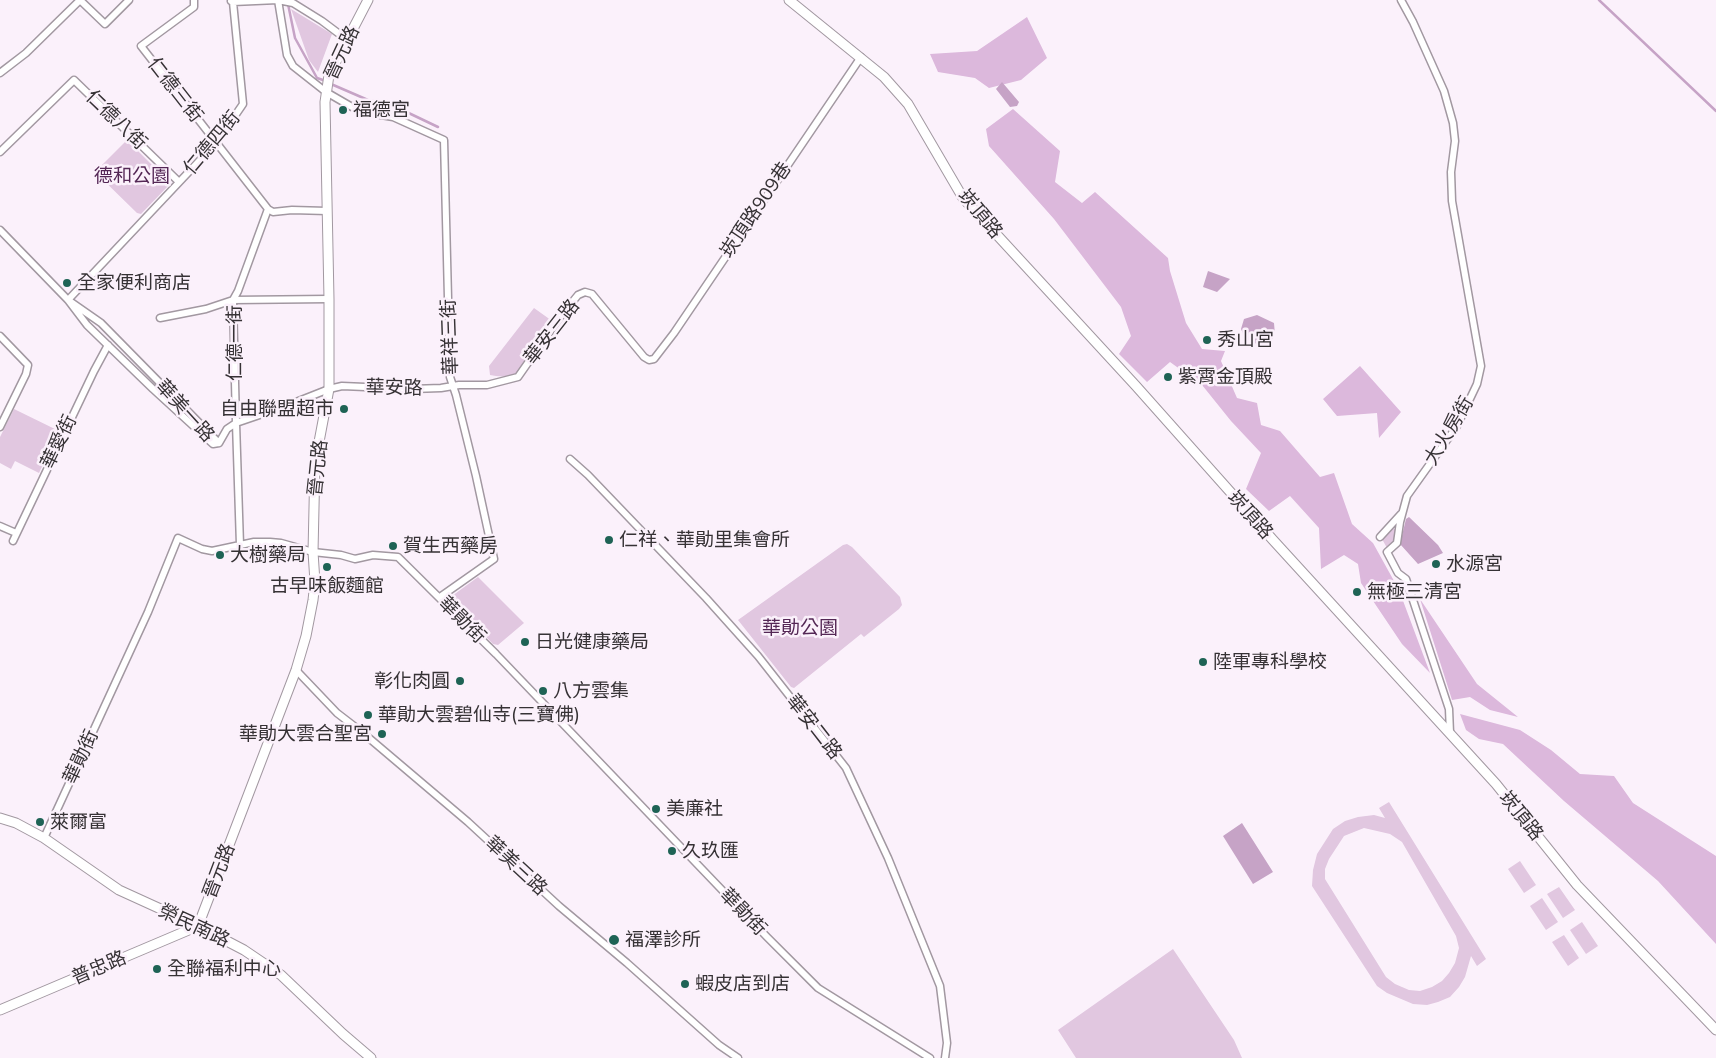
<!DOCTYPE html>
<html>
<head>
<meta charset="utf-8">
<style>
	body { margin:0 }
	canvas { display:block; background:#fbf1fb }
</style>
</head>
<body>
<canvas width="1716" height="1058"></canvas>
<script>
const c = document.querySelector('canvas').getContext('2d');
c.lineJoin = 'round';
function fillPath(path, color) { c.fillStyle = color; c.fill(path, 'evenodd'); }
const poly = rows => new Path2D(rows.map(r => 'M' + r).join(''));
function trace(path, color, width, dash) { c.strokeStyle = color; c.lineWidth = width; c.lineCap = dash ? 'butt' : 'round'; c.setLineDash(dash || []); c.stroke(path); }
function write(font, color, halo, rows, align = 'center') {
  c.font = font + ' Mulish,"Noto Sans TC",sans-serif'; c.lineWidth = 5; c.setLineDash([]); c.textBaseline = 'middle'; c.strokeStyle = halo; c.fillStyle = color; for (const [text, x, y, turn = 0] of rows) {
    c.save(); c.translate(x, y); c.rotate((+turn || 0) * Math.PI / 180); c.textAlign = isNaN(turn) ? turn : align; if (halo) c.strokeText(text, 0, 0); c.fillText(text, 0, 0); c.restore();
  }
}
fillPath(poly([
	[291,9,332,34,318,72,309,60],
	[127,140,168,181,169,185,141,214,137,213,95,172],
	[534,308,555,323,518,372,510,377,496,376,490,375,489,366],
	[14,409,59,431,39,473,15,461,11,469,0,463,0,437],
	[1390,528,1395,529,1395,535,1392,545,1387,548,1382,539],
	[847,544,852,547,900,597,902,605,899,609,864,637,861,634,794,688,791,687,738,620,843,545],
	[478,577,524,623,498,645,493,644,451,601,452,596],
	[1389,802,1486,959,1477,966,1471,956,1465,977,1459,987,1450,997,1438,1002,1427,1005,1413,1004,1387,993,1377,986,1312,886,1313,870,1317,854,1333,829,1345,821,1358,817,1374,815,1385,818,1379,808],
	[1364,828,1390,834,1402,842,1456,936,1459,948,1455,963,1449,973,1442,981,1432,987,1420,991,1409,990,1395,984,1386,977,1325,879,1325,869,1329,859,1344,836],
	[1520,861,1536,885,1524,893,1508,869],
	[1559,887,1575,910,1563,918,1547,894],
	[1542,898,1558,922,1546,930,1530,906],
	[1582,922,1598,946,1586,954,1570,930],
	[1564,935,1579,958,1568,966,1552,942],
	[1173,949,1234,1040,1242,1058,1076,1058,1058,1030]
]), '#e1c7e0');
fillPath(poly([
	[1027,17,1047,58,1021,80,989,88,975,78,938,72,930,54,977,51],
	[1013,109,1060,151,1055,182,1082,203,1095,192,1168,258,1170,271,1186,323,1202,349,1225,351,1221,361,1237,398,1257,403,1261,425,1280,431,1320,477,1334,473,1352,524,1373,543,1399,590,1430,673,1402,644,1361,583,1358,564,1344,555,1321,569,1319,528,1290,496,1269,511,1246,489,1261,453,1231,421,1194,375,1188,375,1170,362,1147,382,1119,354,1131,336,1121,307,1054,219,989,146,986,129],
	[1360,366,1401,412,1379,438,1377,413,1337,416,1323,399],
	[1420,599,1477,684,1518,717,1490,710,1470,697,1452,700],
	[1460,714,1520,730,1551,750,1580,774,1614,776,1633,803,1716,856,1716,944,1658,881,1564,801,1503,744,1479,739,1466,730]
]), '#dcb8dc');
fillPath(poly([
	[1002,82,1019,102,1017,106,1010,107,996,89],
	[1208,271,1230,279,1217,292,1203,287],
	[1257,315,1274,323,1275,335,1270,342,1265,345,1253,343,1245,338,1241,329,1244,319],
	[1409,517,1438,545,1443,553,1418,564,1400,544,1406,519],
	[1242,823,1273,872,1253,884,1223,836]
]), '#c6a3c6');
trace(poly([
	[1599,0,1716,111],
	[288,4,295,38,317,78,326,81],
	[331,84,368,100,394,106,438,127]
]), '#c6a3c6', 2.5);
const street = poly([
	[80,0,105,24,129,0],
	[194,0,194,7,141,46,268,209,273,212,292,210,327,211],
	[278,0,287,55,293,66,326,92,352,107,369,113,393,117,444,140,450,377,456,395,476,476,494,559,440,597],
	[1401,0,1413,22,1444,91,1453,123,1455,141,1451,172,1452,201,1481,366,1477,384,1457,426,1407,496,1400,522,1397,543,1387,552,1398,573,1406,579,1449,709,1450,733],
	[231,1,233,2,278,0,293,3,322,21,346,39],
	[0,73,26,53,80,0],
	[0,152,74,80,179,182],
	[0,230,68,300,217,142,243,104,233,2],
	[68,300,101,323,219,443,213,444,153,389,87,325,68,300],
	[160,318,206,309,233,300,329,299],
	[0,336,28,365,26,374,0,427],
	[219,443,227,429,236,423,233,300,238,291,268,209],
	[570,459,588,475,706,598,758,656,846,768,888,858,940,986,947,1043,945,1058],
	[0,526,16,533],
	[1380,537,1401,514],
	[13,541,94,371,108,345],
	[240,545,236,423,286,406,329,389,342,386,412,389,441,388,459,385,487,385,518,377,560,317,578,295,585,292,592,294,644,357,649,360,654,359,674,333,861,57],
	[296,670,337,713,363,733,468,822,559,906,627,963,719,1045,738,1058],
	[44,838,148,612,178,538,202,549,212,551,254,542,270,542,281,543,313,552,341,555,355,559,373,555,398,557,496,654,767,937,818,988,930,1058]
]);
const secondary = poly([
	[789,0,884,77,908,104,963,198,1136,386,1273,540,1496,784,1577,885,1716,1030],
	[0,818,16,823,44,838,119,890,198,926,244,950,281,975,343,1034,371,1058],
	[198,926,296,670,306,636,313,600,315,582,313,552,315,463,329,389,329,299,325,102,329,75,368,0],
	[0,1010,198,926]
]);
trace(street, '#a298a1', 9);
trace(secondary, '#a298a1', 11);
trace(street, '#fff', 6);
trace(secondary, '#fff', 9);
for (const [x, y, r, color] of [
	[343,110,5,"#1e6355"],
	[67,283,5,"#1e6355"],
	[1207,340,5,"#1e6355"],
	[1168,377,5,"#1e6355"],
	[344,409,5,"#1e6355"],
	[609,540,5,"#1e6355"],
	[393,546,5,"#1e6355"],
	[220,555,5,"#1e6355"],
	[1436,564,5,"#1e6355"],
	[327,567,5,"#1e6355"],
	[1357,592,5,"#1e6355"],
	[525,642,5,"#1e6355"],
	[1203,662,5,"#1e6355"],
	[460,681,5,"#1e6355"],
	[543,691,5,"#1e6355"],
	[368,715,5,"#1e6355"],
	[382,734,5,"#1e6355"],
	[656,809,5,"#1e6355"],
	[40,822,5,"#1e6355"],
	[672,851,5,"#1e6355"],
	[614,940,6,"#1e6355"],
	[157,969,5,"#1e6355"],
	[685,984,5,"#1e6355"]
]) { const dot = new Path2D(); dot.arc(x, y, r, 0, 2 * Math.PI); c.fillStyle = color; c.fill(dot); trace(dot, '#fbf1fb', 2); }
write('19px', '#363235', '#fbf1fb', [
	["晉元路",342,53,-65],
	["仁德三街",175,90,52],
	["仁德八街",116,120,44],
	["仁德四街",212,143,-50],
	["崁頂路909巷",756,210,-56],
	["崁頂路",980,214,50],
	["華安三路",552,332,-52],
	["華祥三街",450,337,-92],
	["仁德一街",235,343,-90],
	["華安路",394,388,1],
	["華美一路",185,411,48],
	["大火房街",1449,431,-59],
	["華愛街",59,442,-64],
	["晉元路",318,468,-84],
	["崁頂路",1250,515,48],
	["華勛街",462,620,45],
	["華安二路",814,727,52],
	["華勛街",81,757,-65],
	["崁頂路",1521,816,51],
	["華美三路",516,866,43],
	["晉元路",219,871,-69],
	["華勛街",743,912,46],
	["榮民南路",194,926,25],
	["普忠路",99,968,-23]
]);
write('19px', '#363235', '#fbf1fb', [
	["福德宮",353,110],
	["全家便利商店",77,283],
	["秀山宮",1217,340],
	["紫霄金頂殿",1178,377],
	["自由聯盟超市",334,409,"right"],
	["仁祥、華勛里集會所",619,540],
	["賀生西藥房",403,546],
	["大樹藥局",230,555],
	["水源宮",1446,564],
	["古早味飯麵館",327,586,"center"],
	["無極三清宮",1367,592],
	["日光健康藥局",535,642],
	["陸軍專科學校",1213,662],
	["彰化肉圓",450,681,"right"],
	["八方雲集",553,691],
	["華勛大雲碧仙寺(三寶佛)",378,715],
	["華勛大雲合聖宮",372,734,"right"],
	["美廉社",666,809],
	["萊爾富",50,822],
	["久玖匯",682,851],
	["福澤診所",625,940],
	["全聯福利中心",167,969],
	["蝦皮店到店",695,984]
], 'left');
write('19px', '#542755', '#fbf1fb', [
	["德和公園",132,176],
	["華勛公園",800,628]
]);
</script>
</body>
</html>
